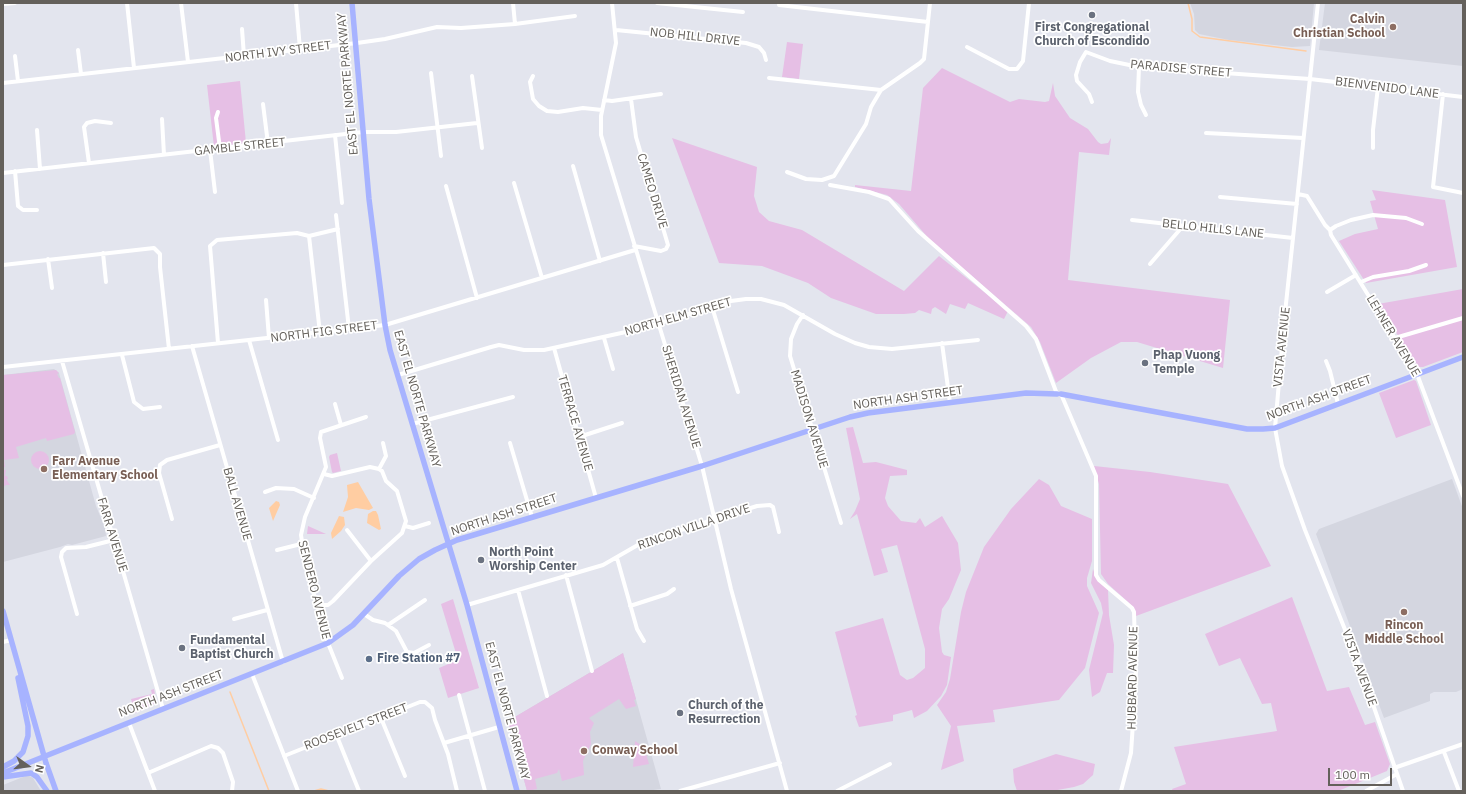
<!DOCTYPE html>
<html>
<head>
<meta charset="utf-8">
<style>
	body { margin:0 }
	#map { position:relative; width:1466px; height:794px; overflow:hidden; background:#e3e5ee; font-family:"IBM Plex Sans",sans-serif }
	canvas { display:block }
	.frame { position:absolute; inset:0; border:4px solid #64605b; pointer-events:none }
	.north { position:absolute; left:8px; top:746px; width:40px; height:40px; -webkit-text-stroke:3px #fff; paint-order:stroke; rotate:104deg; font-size:11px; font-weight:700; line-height:16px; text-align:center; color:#64605b }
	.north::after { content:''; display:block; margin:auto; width:14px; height:18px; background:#64605b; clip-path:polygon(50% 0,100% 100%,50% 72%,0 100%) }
	.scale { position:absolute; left:1328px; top:768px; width:64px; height:18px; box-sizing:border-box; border:2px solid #64605b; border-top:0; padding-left:5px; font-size:12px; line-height:14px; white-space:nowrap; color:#64605b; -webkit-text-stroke:3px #fff; paint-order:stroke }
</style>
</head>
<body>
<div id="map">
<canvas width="1466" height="794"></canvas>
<div class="frame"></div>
<div class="north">N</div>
<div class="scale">100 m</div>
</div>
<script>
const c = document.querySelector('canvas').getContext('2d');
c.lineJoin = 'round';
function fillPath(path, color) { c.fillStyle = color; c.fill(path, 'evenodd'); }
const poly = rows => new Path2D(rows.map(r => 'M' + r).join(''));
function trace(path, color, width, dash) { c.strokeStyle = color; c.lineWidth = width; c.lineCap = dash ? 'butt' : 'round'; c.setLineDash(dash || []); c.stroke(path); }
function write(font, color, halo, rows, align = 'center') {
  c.font = font + ' "IBM Plex Sans",sans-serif'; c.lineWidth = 3.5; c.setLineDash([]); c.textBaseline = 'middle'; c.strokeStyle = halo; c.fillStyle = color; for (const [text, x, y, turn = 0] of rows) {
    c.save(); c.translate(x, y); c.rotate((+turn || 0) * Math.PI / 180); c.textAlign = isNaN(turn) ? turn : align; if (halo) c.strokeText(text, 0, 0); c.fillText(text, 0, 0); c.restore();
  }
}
fillPath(poly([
	[1190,3,1314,3,1310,46,1292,47,1229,40,1199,34,1195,30,1194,14],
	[1325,3,1463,3,1463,66,1319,50],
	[54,369,59,373,96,506,105,528,106,536,72,545,68,544,60,547,3,562,3,375],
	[1452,479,1463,509,1463,689,1456,692,1434,692,1430,694,1430,701,1384,718,1316,534,1319,529],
	[623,653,661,789,646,791,527,791,508,721],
	[28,775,33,778,41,791,3,791,3,785]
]), '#d4d6e0');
fillPath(poly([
	[787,42,803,44,799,79,782,77],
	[942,68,1010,102,1019,99,1045,102,1049,101,1053,83,1055,96,1070,118,1088,129,1098,142,1101,144,1108,143,1111,138,1109,155,1079,152,1068,280,1230,300,1223,368,1137,342,1121,342,1091,358,1056,383,1040,342,1031,327,930,240,899,204,887,195,855,187,855,185,911,191,923,88],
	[240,81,246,143,214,147,207,85],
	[672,138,757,167,754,196,759,212,769,221,802,230,904,291,939,256,1008,311,1004,319,968,303,965,309,950,304,946,314,935,307,932,309,931,314,919,310,915,313,904,314,876,314,831,298,808,283,762,266,719,263],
	[1372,190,1445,200,1457,267,1366,283,1339,241,1355,234,1378,229,1370,201,1376,200],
	[1463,289,1463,352,1423,367,1418,367,1378,304],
	[56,370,59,373,57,374,59,378,60,378,75,432,74,434,47,441,46,438,16,447,19,458,4,460,5,467,3,467,3,375],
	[1414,380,1416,381,1431,425,1396,438,1379,393],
	[853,427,863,463,876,462,907,470,907,475,890,476,885,498,888,506,901,521,916,523,920,518,925,527,942,516,958,543,961,570,949,599,942,609,939,628,942,652,944,655,951,657,947,685,941,696,927,711,914,718,912,710,893,715,893,721,859,727,855,716,857,715,835,632,883,618,900,675,907,680,913,678,925,668,925,649,897,545,881,549,888,572,874,576,857,514,850,519,855,511,860,499,846,428],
	'31 460a9 9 0 1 1 18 0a9 9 0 1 1-18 0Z',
	[337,453,341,471,333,473,332,472,329,457,330,455],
	[1094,466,1150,472,1228,484,1271,566,1136,616,1129,603,1108,584,1101,574,1099,484],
	[3,468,4,470,6,470,5,476,7,476,8,479,6,479,10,485,6,485,3,487],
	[1039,479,1049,485,1061,506,1092,519,1092,561,1087,578,1087,586,1099,613,1085,668,1059,700,993,710,995,722,957,726,964,761,941,770,951,726,937,705,946,692,950,679,961,612,966,592,984,547,1011,509],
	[308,526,326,534,307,534],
	[1093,569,1095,575,1108,590,1109,615,1114,645,1113,673,1107,673,1100,692,1092,697,1089,670,1103,613,1101,603,1091,583],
	[1292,597,1327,691,1349,687,1365,725,1375,722,1390,764,1387,771,1338,791,1173,791,1172,789,1186,784,1174,747,1277,731,1271,703,1262,704,1240,658,1219,666,1205,634],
	[453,599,479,688,448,698,439,668,458,660,441,604],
	[623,653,636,699,634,700,636,706,626,709,619,699,589,718,594,723,590,732,591,744,583,761,584,775,562,781,559,769,557,773,535,779,537,789,527,791,508,721],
	[154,689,156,700,154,704,135,713,131,699,152,694,151,690],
	[635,741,644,747,649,764,633,767],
	[1056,754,1095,764,1093,775,1083,784,1074,787,1052,791,1017,791,1014,782,1013,769]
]), '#e6bfe5');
fillPath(poly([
	[358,482,373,508,369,510,356,508,343,512,348,497,347,485],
	[276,501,279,502,280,505,273,521,269,508],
	[373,511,376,511,378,515,381,529,379,530,367,523,368,514],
	[339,516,344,517,345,525,341,531,332,539,331,533]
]), '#ffcda2');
trace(poly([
	[1188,3,1192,19,1192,31,1200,37,1306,51],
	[230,692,269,791],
	[314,791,321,789,329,791]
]), '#ffcda2', 1.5);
trace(poly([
	[127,3,134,68],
	[181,3,188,62],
	[296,3,300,49],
	[513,3,515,24],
	[612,3,616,43,601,116,601,135,702,466,731,589,787,791],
	[657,3,743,12],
	[1318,3,1285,313,1275,428,1282,466,1305,530,1360,667,1403,791],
	[3,4,15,3],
	[779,5,928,22],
	[242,29,244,56],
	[616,30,746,43,759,47,764,53,766,60],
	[967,47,1009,69,1017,69,1023,61,1029,3],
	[78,50,81,74],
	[15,56,18,81],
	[1139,67,1138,92,1141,105,1146,115],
	[431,73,441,156],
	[472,76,482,148],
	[533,76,530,82,533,99,539,106,547,111,558,112,583,108,602,110],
	[769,78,881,90],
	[3,83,357,43,385,39,437,27,461,28,515,24,575,16],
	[1443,94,1433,187,1463,193],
	[631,99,636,137,668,245,666,249,661,251,634,246],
	[604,100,612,101,661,94],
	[1092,102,1089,94,1077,81,1076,75,1080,62,1086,52,1110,61,1139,67,1310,79,1463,97],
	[263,104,268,144],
	[218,112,216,118,220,149],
	[162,119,164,155],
	[37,130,40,169],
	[1206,133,1303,138],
	[335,135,342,203],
	[1373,148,1373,130,1378,87],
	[210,150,215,192],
	[89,163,84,127,87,123,95,121,111,123],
	[573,166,600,261],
	[15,171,18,206,23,210,37,210],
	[787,172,806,179,822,180,834,176,866,124,871,107,881,90,920,63,924,59,930,3],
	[3,173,363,132,396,132,477,123],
	[514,183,542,278],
	[830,185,869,192,889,199,918,231,1026,326,1036,339,1057,394,1061,394,1096,476,1096,575,1099,580,1132,608,1134,612,1136,678,1131,753,1121,791],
	[446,186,477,298],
	[1298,194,1307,196,1325,225,1330,230,1331,235,1417,374,1463,496],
	[1220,197,1297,204],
	[336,215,349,329],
	[1132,220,1293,238],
	[1330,230,1336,226,1351,220,1373,215,1406,218,1422,224],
	[309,236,320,333],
	[309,236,338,229],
	[103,253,106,282],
	[48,259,52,288],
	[1150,264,1183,226],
	[3,265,154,248,160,254,160,267,169,349],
	[1361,282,1373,277,1409,271,1426,265],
	[1327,292,1356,275],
	[266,300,269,338],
	[712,307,738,392],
	[803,315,797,324,791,339,790,356,841,523],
	[604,338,613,369],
	[1395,338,1463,318],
	[249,340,278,440],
	[218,343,210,246,217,240,297,233,309,236],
	[942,343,950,403],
	[192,346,283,662],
	[554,348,596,498],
	[122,355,134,402,143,409,160,407],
	[62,361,163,709],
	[1326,361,1330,371,1338,404],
	[3,367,385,325,635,250],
	[398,375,491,347,499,345,524,350,544,350,644,328,731,301,746,299,761,299,784,305,835,334,855,343,869,347,892,349,978,340],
	[335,404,341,425],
	[412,424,513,397],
	[579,437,622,423],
	[510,443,532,517],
	[379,469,386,456,383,443],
	[265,492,276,488,294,489,314,498],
	[172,519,159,473,160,465,167,460,220,445],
	[405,526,413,528,429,523],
	[347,530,371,561],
	[277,550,301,544],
	[617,558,637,629,644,641],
	[566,575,592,671],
	[518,590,547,696],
	[317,605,328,605,333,601,371,561,402,533,406,521,397,491,386,481,382,471,379,469,370,467,332,476,324,474],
	[467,605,603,565,643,542,757,506,770,505,773,507,779,532],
	[630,606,667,594,674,589],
	[77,614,61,557,62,552,66,548,86,547,114,540],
	[364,614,373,620,385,623,396,631,407,652,414,653,429,645],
	[234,619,267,610],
	[388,625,425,600],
	[3,642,11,640],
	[252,674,298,791],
	[342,678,328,643,306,567,301,535,305,517,326,467,320,438,321,432,366,417],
	[459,695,485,791],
	[381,718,405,776],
	[129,723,155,791],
	[336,734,359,791],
	[444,743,499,727],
	[1444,752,1459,791],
	[284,756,420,702,425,702,432,708,435,720,448,754,457,791],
	[1394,768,1463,744],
	[148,773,211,746,218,748,223,753,233,782,232,791],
	[680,791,780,763],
	[837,791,890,764],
	[1366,791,1397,774]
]), '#fff', 4);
trace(poly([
	[352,3,369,199,385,325,390,350,467,605,517,791],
	[1061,394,1247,429,1263,429,1275,428,1463,357],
	[3,611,46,763,56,791],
	[3,767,14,761,23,752,28,736,28,726,18,678],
	[3,773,328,643,353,625,399,576,419,559,435,550,457,540,702,466,850,417,868,413,1026,393,1057,394],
	[3,777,31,773,37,777,47,791]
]), '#a7b3ff', 5.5);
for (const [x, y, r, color] of [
	[1092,15,4,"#6b7280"],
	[1393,27,4,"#8d6e63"],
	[1145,363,4,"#6b7280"],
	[44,469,4,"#8d6e63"],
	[481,560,4,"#6b7280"],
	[1404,612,4,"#8d6e63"],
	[182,648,4,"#6b7280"],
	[369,659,4,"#5c6f8a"],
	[680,713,4,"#6b7280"],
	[584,751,4,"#8d6e63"]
]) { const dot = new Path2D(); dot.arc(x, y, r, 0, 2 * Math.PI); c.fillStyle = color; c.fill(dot); trace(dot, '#fff', 1.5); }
write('bold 12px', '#785e54', '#fff', [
	["Calvin",1385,20,"right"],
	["Christian School",1385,34,"right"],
	["Farr Avenue",52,462],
	["Elementary School",52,476],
	["Rincon",1404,626,"center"],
	["Middle School",1404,640,"center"],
	["Conway School",592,751]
], 'left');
write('bold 12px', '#5b616d', '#fff', [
	["First Congregational",1092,28,"center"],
	["Church of Escondido",1092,42,"center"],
	["Phap Vuong",1153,356],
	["Temple",1153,370],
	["North Point",489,553],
	["Worship Center",489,567],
	["Fundamental",190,641],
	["Baptist Church",190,655],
	["Church of the",688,706],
	["Resurrection",688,720]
], 'left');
write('12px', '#64605b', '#fff', [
	["NOB HILL DRIVE",695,37,6],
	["NORTH IVY STREET",278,52,-7],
	["PARADISE STREET",1181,69,5],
	["EAST EL NORTE PARKWAY",348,84,-95],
	["BIENVENIDO LANE",1387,88,7],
	["GAMBLE STREET",240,147,-6],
	["CAMEO DRIVE",652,191,73],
	["BELLO HILLS LANE",1213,229,6],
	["NORTH ELM STREET",678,317,-16],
	["NORTH FIG STREET",324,332,-7],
	["LEHNER AVENUE",1393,336,59],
	["VISTA AVENUE",1282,347,-84],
	["SHERIDAN AVENUE",681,397,73],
	["NORTH ASH STREET",908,398,-8],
	["NORTH ASH STREET",1319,398,-20],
	["EAST EL NORTE PARKWAY",417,399,74],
	["MADISON AVENUE",809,419,73],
	["TERRACE AVENUE",575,423,74],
	["BALL AVENUE",237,504,74],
	["NORTH ASH STREET",504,515,-18],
	["RINCON VILLA DRIVE",694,527,-19],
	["FARR AVENUE",112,535,73],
	["SENDERO AVENUE",314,590,76],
	["VISTA AVENUE",1359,668,70],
	["HUBBARD AVENUE",1133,678,-89],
	["NORTH ASH STREET",171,694,-21],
	["EAST EL NORTE PARKWAY",507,711,75],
	["ROOSEVELT STREET",356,727,-21]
]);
write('bold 12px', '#4e5e75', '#fff', [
	["Fire Station #7",377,659]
], 'left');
</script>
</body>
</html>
